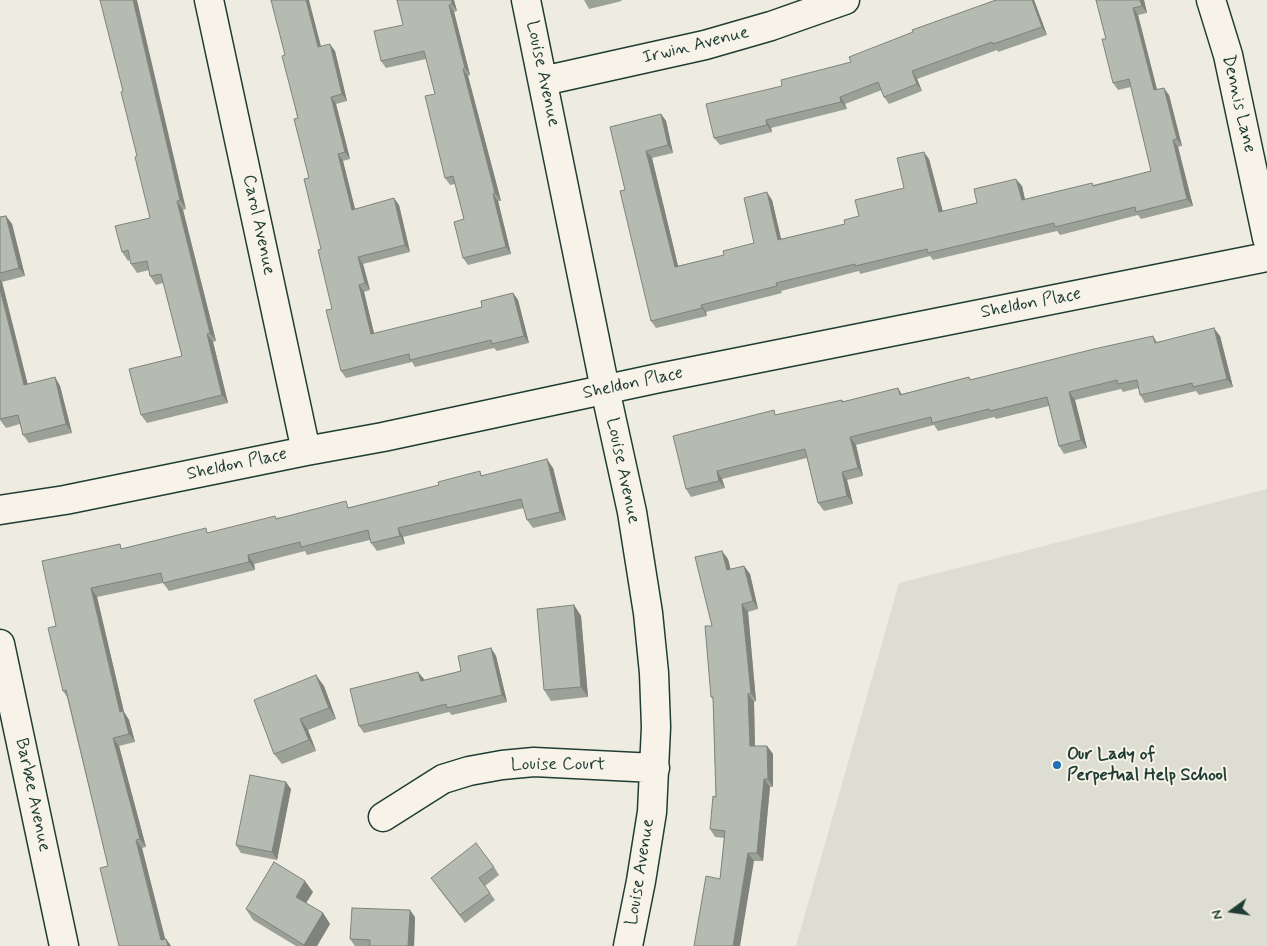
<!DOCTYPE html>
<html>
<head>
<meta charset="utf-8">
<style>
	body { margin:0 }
	#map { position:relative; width:1267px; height:946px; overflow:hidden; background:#eeece1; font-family:Mynerve,sans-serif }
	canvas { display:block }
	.north { position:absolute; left:1207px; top:886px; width:50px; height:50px; -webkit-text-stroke:4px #f7f3e8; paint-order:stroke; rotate:256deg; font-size:14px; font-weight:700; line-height:20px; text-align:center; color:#1f3d34 }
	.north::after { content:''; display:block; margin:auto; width:18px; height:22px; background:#1f3d34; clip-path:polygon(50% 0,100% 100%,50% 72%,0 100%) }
</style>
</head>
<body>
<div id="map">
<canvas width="1267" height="946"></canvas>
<div class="north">N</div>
</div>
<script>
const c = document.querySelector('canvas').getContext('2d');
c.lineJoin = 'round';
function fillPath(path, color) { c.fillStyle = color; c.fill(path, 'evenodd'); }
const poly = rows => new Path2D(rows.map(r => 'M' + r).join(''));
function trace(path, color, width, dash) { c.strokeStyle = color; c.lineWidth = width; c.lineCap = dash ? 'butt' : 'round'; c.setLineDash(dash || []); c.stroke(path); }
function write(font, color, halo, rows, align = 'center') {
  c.font = font + ' Mynerve,sans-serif'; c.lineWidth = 4; c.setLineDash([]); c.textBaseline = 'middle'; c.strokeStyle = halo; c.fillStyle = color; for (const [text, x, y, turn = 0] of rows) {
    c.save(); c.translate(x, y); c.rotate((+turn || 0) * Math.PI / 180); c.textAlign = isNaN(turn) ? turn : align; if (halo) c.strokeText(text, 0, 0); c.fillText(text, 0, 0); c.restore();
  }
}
fillPath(poly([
	[1267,489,1267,946,796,946,899,583]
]), '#ddddd2');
const street = poly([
	[209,0,306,451],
	[526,0,605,389,632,512,648,613,654,673,656,727,652,812,641,881,628,946],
	[1211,0,1228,55,1267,238],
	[543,81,705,45,771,26,845,0],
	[0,510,65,500,306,451,383,437,659,378,1267,257],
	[0,644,64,946],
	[383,817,443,779,469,771,502,765,534,762,655,768]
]);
trace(street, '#1f3d34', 31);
trace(street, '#f7f3e8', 28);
fillPath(poly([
	[454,0,457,11,454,12,470,75,468,76,501,201,498,201,511,254,468,265,463,258,464,219,455,184,450,185,445,178,435,94,426,59,386,68,381,61,403,25],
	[584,0,621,0,622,1,589,9],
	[996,0,1034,0,1047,35,998,52,997,50,917,79,922,91,889,104,884,97,882,90,845,104,847,109,771,128,772,132,720,145,714,138,782,86,851,62],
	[1096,0,1144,0,1147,13,1138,15,1157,89,1169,95,1182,146,1178,147,1193,206,1141,219,1138,215,1060,235,1057,231,933,260,930,256,860,274,859,271,781,291,782,293,706,312,707,316,656,328,651,321,625,190,661,114,666,121,673,153,652,158,678,266,724,255,754,243,772,200,781,239,845,224,859,216,904,188,929,159,943,212,977,203,1022,186,1025,200,1093,185,1151,171,1131,87,1118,90,1113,83,1106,39],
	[321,46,335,51,347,101,336,104,350,159,343,161,355,209,399,205,410,252,363,264,370,290,364,292,374,334,482,307,513,293,518,300,529,343,497,351,494,348,415,367,412,362,346,378,341,371,332,309,321,249,309,178,285,55],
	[123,91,186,209,183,210,216,341,213,342,228,403,147,423,141,415,182,356,163,283,156,285,150,276,149,270,137,273,131,264,130,260,128,261,122,252,150,218],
	[6,216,12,224,25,276,2,282,27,384,55,377,60,386,72,433,29,443,23,435,20,424,6,428,0,420,0,217],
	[1153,336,1157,342,1220,336,1233,387,1199,395,1196,391,1145,403,1140,395,1139,388,1123,392,1121,389,1075,400,1087,448,1064,454,1059,446,1049,406,996,419,994,417,938,431,934,425,856,445,863,476,847,480,853,504,824,511,818,503,807,458,722,479,725,488,691,497,686,489,778,415,842,400,843,402,898,388,902,394,969,377,970,380],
	[553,468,566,520,533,528,527,520,524,508,403,537,405,544,377,551,371,543,370,540,307,555,305,551,254,564,255,570,169,591,163,583,97,597,124,712,129,720,135,742,119,746,146,847,142,848,165,939,166,939,171,946,119,946,108,866,67,697,63,691,56,626,123,549,209,533,276,518,351,507,483,475],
	[728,559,730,570,744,566,750,574,758,609,748,612,756,701,754,702,755,746,767,746,773,754,773,787,770,787,763,861,754,861,720,879,724,838,715,837,710,829,716,797,713,699,711,697,712,626],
	[574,605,581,616,588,697,551,701,544,690],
	[491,648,496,656,507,702,452,715,449,712,364,733,359,726,418,672,424,680,461,671],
	[324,686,336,719,308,730,316,751,282,764,274,754],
	[291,789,277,860,241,853,236,845],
	[494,867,499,875,485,886,495,900,465,923,436,885],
	[313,892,306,903,323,913,330,924,317,946,296,946,253,920,246,909],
	[415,917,414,946,355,946,350,939]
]), '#9ca197');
fillPath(poly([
	[133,0,137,0,186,209,180,200],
	[306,0,309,0,323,54,318,47],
	[451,0,454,0,457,11,452,4],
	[1032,0,1034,0,1047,35,1042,27],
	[1140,0,1144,0,1147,13,1142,6],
	[449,5,454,12,470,75,465,68],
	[1133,8,1138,15,1159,98,1154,90],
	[330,44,335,51,347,101,342,94],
	[463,69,468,76,501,201,495,193],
	[912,71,917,79,922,91,917,84],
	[1164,88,1169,95,1182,146,1177,139],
	[331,97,336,104,350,159,345,152],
	[840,97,845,104,847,109,841,102],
	[661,114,666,121,673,153,668,145],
	[766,120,771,128,772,132,767,125],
	[1173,140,1178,147,1193,206,1187,199],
	[646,151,652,158,680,274,675,267],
	[924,152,929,159,945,220,939,212],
	[338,154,343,161,357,217,352,210],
	[1016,179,1022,186,1027,208,1022,200],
	[767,192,772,200,783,247,778,240],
	[493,194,498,201,511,254,506,247],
	[394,198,399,205,410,252,405,245],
	[177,201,183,210,216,341,210,333],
	[6,216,12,224,25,276,19,268],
	[358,257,363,264,370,290,365,283],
	[0,279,2,282,30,393,24,385,0,289],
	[359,285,364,292,376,341,371,334],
	[513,293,518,300,529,343,524,336],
	[701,305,706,312,707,316,702,308],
	[1214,328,1220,336,1233,387,1227,379],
	[207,334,213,342,228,403,222,395],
	[55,377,60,386,72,433,66,424],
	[1069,392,1075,400,1087,448,1081,440],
	[850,437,856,445,863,476,858,468],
	[547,459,553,468,566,520,560,512],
	[717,471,722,479,725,488,719,481],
	[842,472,847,480,853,504,847,496],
	[398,528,403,537,405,544,400,536],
	[722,551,728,559,733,578,727,570],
	[248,555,254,564,255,570,249,562],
	[744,566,750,574,758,609,753,601],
	[91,588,97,597,124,712,129,720,135,742,129,734,120,712],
	[742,604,748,612,756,701,751,693],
	[574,605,581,616,588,697,581,687],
	[491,648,496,656,507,702,502,695],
	[418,672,424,679,426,688,421,681],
	[316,675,324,686,336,719,329,708],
	[748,694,754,702,755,754,750,746],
	[300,719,308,730,316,751,309,740],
	[113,738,119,746,146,847,140,839],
	[767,746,773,754,773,787,768,779],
	[764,779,770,787,763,861,757,853],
	[286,782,291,789,277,860,272,852],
	[136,840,142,848,167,946,161,940],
	[748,853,754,861,740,946,733,946],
	[305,881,313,892,303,908,296,897],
	[410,910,415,917,414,946,408,946],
	[323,913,330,924,317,946,305,946,304,945],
	[166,939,171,946,168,946]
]), '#7f837b');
const building = poly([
	[100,0,133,0,180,200,177,201,210,333,207,334,222,395,141,415,129,369,182,356,161,274,150,276,147,261,131,264,128,250,122,252,115,226,150,218,135,157,137,156,121,92,123,91,100,0],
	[271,0,306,0,318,47,330,44,342,94,331,97,345,152,338,154,352,210,394,198,405,245,358,257,365,283,359,285,371,334,482,307,481,301,513,293,524,336,492,344,491,340,410,360,409,354,341,371,326,310,332,309,318,250,321,249,304,179,309,178,294,119,298,118,282,56,285,55,271,0],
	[397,0,451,0,452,4,449,5,465,68,463,69,495,193,493,194,506,247,463,258,454,222,464,219,453,176,445,178,425,96,435,94,424,51,381,61,374,31,403,25,397,0],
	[996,0,1032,0,1042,27,993,44,992,42,912,71,917,84,884,97,878,82,840,97,841,102,766,120,767,125,714,138,706,104,782,86,781,80,851,62,849,57,913,32,912,30,996,0],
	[1096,0,1140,0,1142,6,1133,8,1154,90,1164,88,1177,139,1173,140,1187,199,1136,212,1135,207,1055,227,1054,223,928,253,927,249,855,266,855,264,776,283,777,286,701,305,702,308,651,321,620,191,625,190,610,127,661,114,668,145,646,151,675,267,724,255,723,251,754,243,744,198,767,192,778,240,845,224,844,220,859,216,855,200,904,188,897,158,924,152,939,212,977,203,974,189,1016,179,1022,200,1092,183,1093,186,1151,171,1129,79,1113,83,1102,39,1106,39,1096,0],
	[6,216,19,268,0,273,0,217,6,216],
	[0,289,24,385,55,377,66,424,23,435,18,415,0,419,0,289],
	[1214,328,1227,379,1193,387,1192,383,1140,395,1137,380,1118,384,1117,380,1069,392,1081,440,1059,446,1047,397,990,411,989,409,932,423,931,417,850,437,858,468,842,472,847,496,818,503,805,449,717,471,719,481,686,489,673,436,774,410,775,415,842,400,842,402,898,388,900,395,969,377,970,380,1094,349,1153,336,1155,343,1214,328],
	[547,459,560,512,527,520,521,499,398,528,400,536,371,543,368,530,301,547,300,542,248,555,249,562,163,583,161,573,91,588,120,712,123,711,129,734,113,738,140,839,136,840,161,940,166,939,168,946,119,946,100,868,108,866,66,690,63,691,48,628,56,626,42,561,120,544,121,549,206,528,207,533,275,516,276,519,346,501,348,508,439,485,438,482,480,471,481,476,547,459],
	[722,551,727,570,744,566,753,601,742,604,751,693,748,694,750,746,767,746,768,779,764,779,757,853,748,853,733,946,694,946,706,876,720,879,725,831,710,829,713,796,716,797,713,697,711,697,705,626,712,626,695,557,722,551],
	[574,605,581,687,544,690,537,609,574,605],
	[491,648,502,695,447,708,446,704,359,726,350,689,418,672,421,681,461,671,458,656,491,648],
	[316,675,329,708,300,719,309,740,274,754,254,700,316,675],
	[250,775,286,782,272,852,236,845,250,775],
	[476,843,494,867,479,878,490,893,460,915,431,878,476,843],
	[274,862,305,881,296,897,323,913,304,945,246,909,274,862],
	[352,908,410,910,408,946,370,946,370,940,350,939,352,908]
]);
fillPath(building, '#b5bbb0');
trace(building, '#7f837b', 1);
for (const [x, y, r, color] of [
	[1057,765,5,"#1f6fb2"]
]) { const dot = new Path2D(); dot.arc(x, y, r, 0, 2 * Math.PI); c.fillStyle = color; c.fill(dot); trace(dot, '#f7f3e8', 2); }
write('18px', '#1f3d34', '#f7f3e8', [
	["Irwin Avenue",696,46,-14],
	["Louise Avenue",542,74,78],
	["Dennis Lane",1238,104,77],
	["Carol Avenue",258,225,78],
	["Sheldon Place",1031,304,-11],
	["Sheldon Place",633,384,-12],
	["Sheldon Place",237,465,-12],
	["Louise Avenue",622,471,78],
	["Louise Court",558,765],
	["Barbee Avenue",32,795,78],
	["Louise Avenue",641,872,-81]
]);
write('bold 18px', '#1f3d34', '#f7f3e8', [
	["Our Lady of",1067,755],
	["Perpetual Help School",1067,776]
], 'left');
</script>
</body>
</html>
